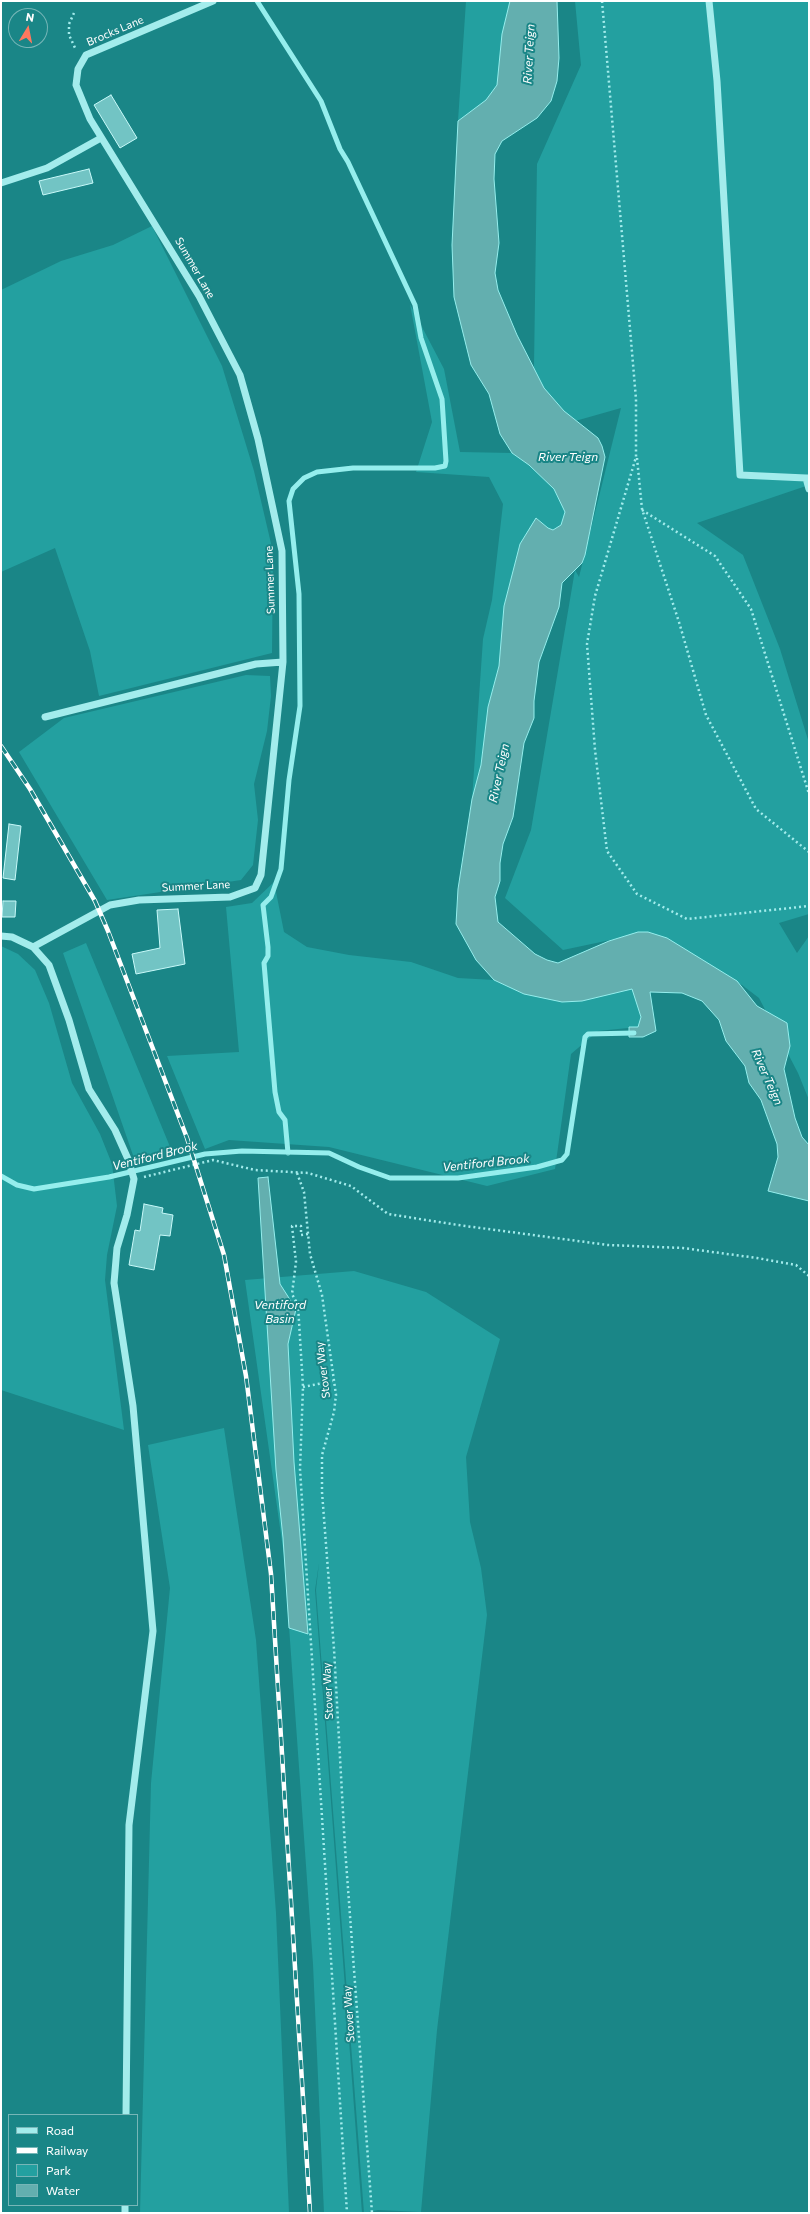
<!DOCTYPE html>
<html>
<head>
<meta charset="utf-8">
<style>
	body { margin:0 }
	#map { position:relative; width:810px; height:2214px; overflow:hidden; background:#1a8687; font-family:Commissioner,sans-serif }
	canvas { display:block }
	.frame { position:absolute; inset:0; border:2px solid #fff; pointer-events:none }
	.legend { position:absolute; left:8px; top:2114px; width:130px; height:92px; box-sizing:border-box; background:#1a8687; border:1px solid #76b6b7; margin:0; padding:5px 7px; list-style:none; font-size:12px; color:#fff }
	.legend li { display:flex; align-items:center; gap:8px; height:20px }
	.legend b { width:20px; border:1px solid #76b6b7 }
	.north { position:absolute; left:8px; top:8px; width:40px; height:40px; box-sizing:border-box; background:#1a8687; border:1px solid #76b6b7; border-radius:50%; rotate:10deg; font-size:11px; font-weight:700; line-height:16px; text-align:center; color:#fff }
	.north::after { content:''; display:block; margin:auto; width:14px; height:18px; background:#fe785f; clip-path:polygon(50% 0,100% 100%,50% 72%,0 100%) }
</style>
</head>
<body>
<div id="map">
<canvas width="810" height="2214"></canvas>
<div class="frame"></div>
<ul class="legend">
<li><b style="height:5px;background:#a3ecec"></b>Road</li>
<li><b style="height:5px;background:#fff"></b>Railway</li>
<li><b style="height:11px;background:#23a0a0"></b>Park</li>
<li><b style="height:11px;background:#63afaf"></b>Water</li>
</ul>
<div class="north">N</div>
</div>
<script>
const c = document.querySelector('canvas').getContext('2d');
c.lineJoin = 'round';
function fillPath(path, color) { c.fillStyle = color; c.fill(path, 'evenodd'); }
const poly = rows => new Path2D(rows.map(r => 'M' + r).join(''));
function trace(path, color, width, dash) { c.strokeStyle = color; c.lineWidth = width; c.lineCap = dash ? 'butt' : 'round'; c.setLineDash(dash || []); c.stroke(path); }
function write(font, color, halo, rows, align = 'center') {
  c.font = font + ' Commissioner,sans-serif'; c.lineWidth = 4; c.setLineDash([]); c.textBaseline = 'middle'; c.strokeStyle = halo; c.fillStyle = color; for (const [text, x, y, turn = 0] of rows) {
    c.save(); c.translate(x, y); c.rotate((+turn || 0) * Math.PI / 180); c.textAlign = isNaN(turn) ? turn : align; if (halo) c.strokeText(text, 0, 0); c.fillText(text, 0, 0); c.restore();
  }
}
fillPath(poly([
	[466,1,510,1,510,5,497,85,486,100,458,121],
	[575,1,809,1,809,485,697,523,743,555,780,649,809,743,809,914,779,923,797,953,809,936,809,1100,798,1073,759,998,742,985,648,932,563,950,505,898,531,830,575,570,579,577,621,408,533,433,537,164,581,65],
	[152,226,222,366,254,471,273,552,272,653,99,696,90,651,55,548,1,572,1,290,61,261,113,245],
	[410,304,444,369,460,452,512,453,529,465,554,489,565,512,561,525,553,530,548,528,537,518,520,544,504,606,499,666,488,707,481,765,472,799,483,639,492,600,503,504,489,477,416,472,432,422],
	[246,675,270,676,271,696,267,731,254,784,258,820,253,865,241,880,107,900,19,752,64,718],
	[274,882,284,932,307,947,349,955,411,962,458,978,494,980,524,994,582,1001,632,988,641,1017,638,1027,598,1031,571,1054,555,1169,487,1186,329,1147,229,1140,205,1149,167,1056,239,1052,226,907,252,903],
	[86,943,173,1154,135,1161,63,953],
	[1,946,18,954,35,970,49,1003,72,1083,100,1134,112,1164,117,1206,107,1255,105,1280,124,1430,1,1390],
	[354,1271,426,1292,500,1339,466,1457,470,1522,481,1568,487,1615,437,2030,421,2212,378,2210,364,2213,316,1590,319,1563,315,1590,362,2213,324,2213,313,1964,284,1556,245,1280],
	[224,1428,256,1640,276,1913,289,2213,140,2213,151,1783,170,1588,148,1445]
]), '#23a0a0');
const water = poly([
	[510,1,557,1,559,58,557,81,551,101,537,118,502,141,495,154,494,179,499,243,495,273,498,290,517,335,544,388,564,411,598,438,602,446,605,457,585,555,582,563,562,583,559,607,539,662,534,701,534,718,524,743,513,817,503,844,500,863,500,881,495,897,498,922,535,954,547,960,558,963,609,941,638,932,648,932,667,938,737,981,757,1006,787,1023,790,1046,784,1069,795,1118,802,1137,809,1145,809,1201,768,1191,778,1157,777,1144,761,1100,749,1083,745,1066,726,1041,719,1020,702,1001,682,993,650,992,656,1031,643,1037,629,1037,629,1027,638,1027,641,1017,632,989,582,1001,562,1002,524,994,494,980,476,960,456,924,458,889,472,799,481,765,488,707,499,666,504,606,520,544,536,518,548,528,553,530,561,525,565,512,554,489,529,465,512,453,500,434,489,394,471,365,454,297,452,245,458,121,486,100,497,85,502,34,510,1],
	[268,1177,280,1284,296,1309,288,1344,294,1462,308,1634,289,1628,283,1538,276,1470,258,1178,268,1177]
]);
fillPath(water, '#63afaf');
trace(water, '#95eeed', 1);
trace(poly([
	[257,1,321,101,340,149,348,162,415,305,421,338,442,399,446,461,445,466,435,468,353,468,317,472,304,478,293,489,289,501,299,594,300,706,289,780,281,869,271,897,263,905,268,947,268,956,264,963,275,1092,279,1112,285,1120,288,1153],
	[1,1176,17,1185,34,1189,109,1177,205,1154,242,1151,329,1153,359,1167,390,1178,458,1178,537,1167,562,1160,567,1154,585,1037,588,1034,634,1033]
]), '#95eeed', 5);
const building = poly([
	[111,95,137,138,120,148,94,105,111,95],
	[89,169,93,183,43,195,39,181,89,169],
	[9,824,21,826,15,880,3,878,9,824],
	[3,901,16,901,15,917,2,917,3,901],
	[178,909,185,964,136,974,132,954,160,948,157,910,178,909],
	[144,1204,163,1208,162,1213,173,1215,170,1236,160,1235,154,1270,129,1265,135,1230,140,1231,144,1204]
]);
fillPath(building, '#72c4c4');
trace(building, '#c8f9f9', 1);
trace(poly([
	[602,1,636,399,636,457,595,596,587,644,595,750,607,851,637,894,687,919,809,906],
	[74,13,69,24,69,35,76,50],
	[637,458,642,509,679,622,706,715,756,809,809,852],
	[642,510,715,556,751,609,809,794],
	[297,1173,304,1192,310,1254,322,1295,336,1395,334,1412,322,1455,322,1492,334,1649,345,1848,372,2213],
	[144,1177,213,1160,255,1170,308,1173,351,1186,388,1214,458,1225,608,1245,683,1248,757,1258,796,1265,809,1276],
	[308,1234,301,1235,301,1226,292,1226,296,1262,292,1294,298,1305,303,1387,300,1469,347,2213],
	[303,1387,333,1381]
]), '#a3ecec', 2.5, [2, 3]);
trace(poly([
	[709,1,717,81,740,475,806,478],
	[1,183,47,168,101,138],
	[809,478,806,478,809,489],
	[45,717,256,664,283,662],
	[1,936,12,937,33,947,49,965,69,1020,89,1089,115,1130,128,1159,134,1179,127,1215,117,1248,114,1283,133,1406,153,1631,129,1825,126,2115],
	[33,947,110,905,139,900,230,897,255,888,261,875,283,662,282,551,258,439,240,375,199,296,90,119,76,85,78,69,86,55,213,1],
	[125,2205,125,2213]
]), '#a3ecec', 7);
const rail = poly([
	[1,746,30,789,95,901,108,931,187,1138,224,1255,246,1376,271,1574,310,2213]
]);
trace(rail, '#fff', 4.5);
trace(rail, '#1a8687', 3, [9]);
write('11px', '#fff', '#1a8687', [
	["Brocks Lane",115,31,-23],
	["Summer Lane",195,268,60],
	["Summer Lane",270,580,-92],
	["Summer Lane",196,886,-3],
	["Stover Way",323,1370,-97],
	["Stover Way",328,1691,-93],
	["Stover Way",349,2014,-94]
]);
write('italic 12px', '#fff', '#1a8687', [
	["River Teign",529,54,-87],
	["River Teign",568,457],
	["River Teign",499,773,-78],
	["River Teign",767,1077,66],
	["Ventiford Brook",155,1156,-14],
	["Ventiford Brook",486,1163,-6],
	["Ventiford",280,1305],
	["Basin",280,1319]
]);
</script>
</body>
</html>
